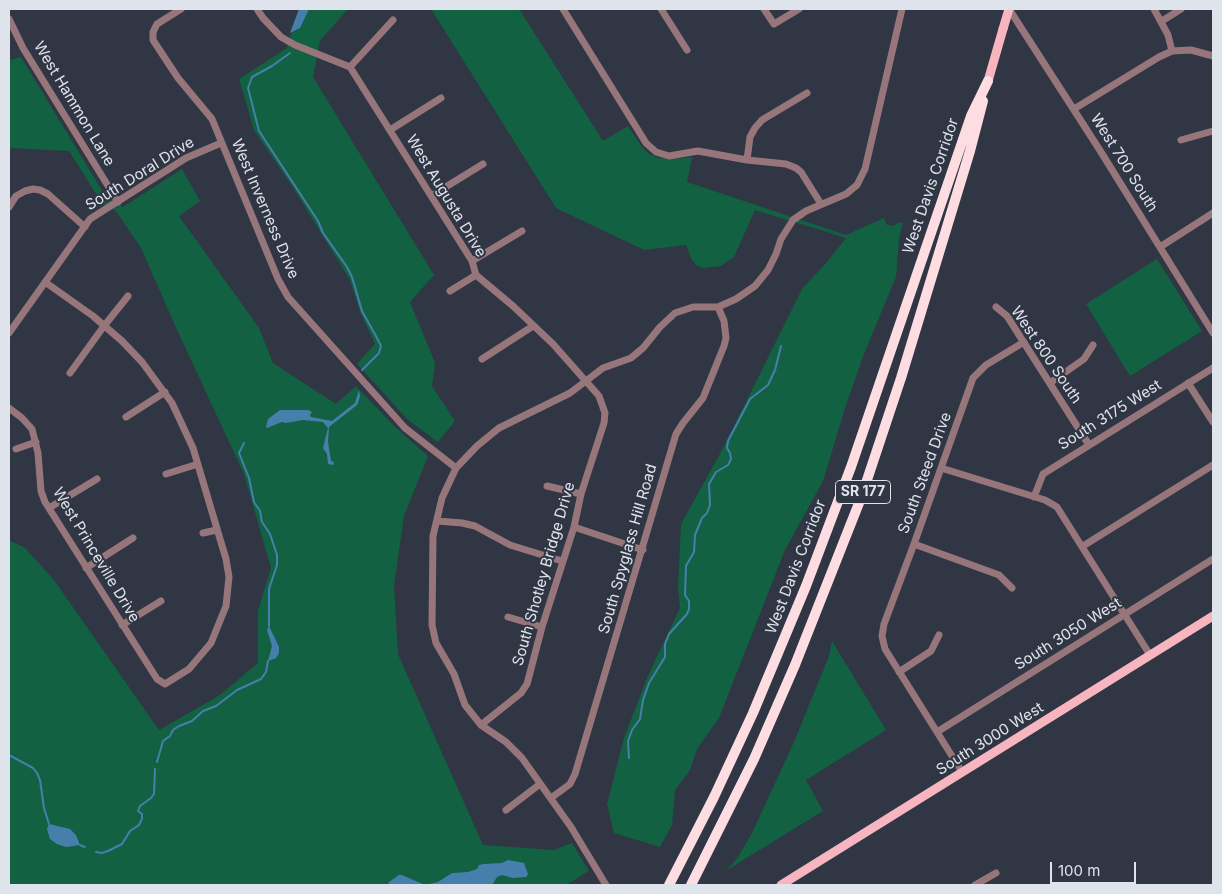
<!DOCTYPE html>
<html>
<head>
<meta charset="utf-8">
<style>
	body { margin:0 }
	#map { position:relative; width:1222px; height:894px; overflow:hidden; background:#303643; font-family:Inter,sans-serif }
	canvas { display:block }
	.frame { position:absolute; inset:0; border:10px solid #dfe3ec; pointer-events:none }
	.scale { position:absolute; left:1050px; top:862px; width:86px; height:22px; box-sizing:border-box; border:2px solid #dfe3ec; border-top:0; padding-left:6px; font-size:15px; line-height:18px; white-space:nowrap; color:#dfe3ec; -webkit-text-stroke:4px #303643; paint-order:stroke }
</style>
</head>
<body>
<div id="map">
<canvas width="1222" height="894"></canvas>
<div class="frame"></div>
<div class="scale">100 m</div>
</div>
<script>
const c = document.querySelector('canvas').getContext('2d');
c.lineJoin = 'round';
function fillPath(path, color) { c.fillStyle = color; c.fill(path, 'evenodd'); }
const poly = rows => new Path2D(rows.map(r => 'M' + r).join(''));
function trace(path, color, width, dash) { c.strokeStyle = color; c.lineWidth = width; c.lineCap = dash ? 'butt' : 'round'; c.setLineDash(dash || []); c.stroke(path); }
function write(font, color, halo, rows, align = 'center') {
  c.font = font + ' Inter,sans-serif'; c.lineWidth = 4; c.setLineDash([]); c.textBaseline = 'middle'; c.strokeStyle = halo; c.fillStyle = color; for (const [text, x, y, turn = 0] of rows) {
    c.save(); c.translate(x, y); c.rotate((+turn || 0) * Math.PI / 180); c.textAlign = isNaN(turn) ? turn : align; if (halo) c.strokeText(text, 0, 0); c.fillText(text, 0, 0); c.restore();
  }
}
fillPath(poly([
	[299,9,348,9,320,41,313,77,434,275,410,302,435,363,432,386,455,421,438,442,408,420,357,364,375,344,360,312,350,280,294,189,254,130,239,79,287,48],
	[431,9,519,9,603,141,628,126,642,147,649,154,659,158,672,159,692,157,687,182,846,235,884,218,887,225,893,226,899,222,903,223,899,238,896,277,864,354,846,405,823,481,785,550,719,718,697,749,690,770,675,790,672,825,660,847,614,833,607,804,624,738,647,678,680,608,678,588,681,524,722,450,802,289,826,263,846,238,755,210,734,257,721,266,703,268,697,266,692,260,686,245,644,250,556,208],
	[21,57,106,197,123,207,182,169,200,201,179,216,259,328,273,363,336,404,356,386,393,425,428,456,404,516,394,586,398,654,483,845,554,850,572,843,589,871,566,885,9,885,9,540,25,548,54,580,159,730,220,695,258,663,258,611,271,568,244,474,177,330,141,248,116,211,103,205,69,151,11,148,9,150,9,60],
	[1157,259,1202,331,1130,376,1086,304],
	[832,641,886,730,806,780,823,811,727,870,738,857,752,833,794,742,829,656]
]), '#126142');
fillPath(poly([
	[299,9,309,9,300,28,290,33],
	[359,390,360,397,357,405,329,427,328,442,331,461,334,462,333,465,328,464,327,454,323,448,328,428,323,422,303,420,286,423,282,422,267,428,266,427,268,419,280,410,308,410,312,412,310,415,311,417,332,421,355,403],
	[269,626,279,647,279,653,276,658,268,661,272,646,267,630],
	[49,824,70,829,76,835,80,845,66,847,57,844,50,839,47,829],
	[508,860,524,863,528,874,526,877,513,878,502,875,497,877,492,885,388,885,389,882,399,875,402,875,425,885,438,882,452,873,468,872,477,869,479,865,484,864,502,863]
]), '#477fac');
trace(poly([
	[290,53,272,66,252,77,248,88,259,131,318,221,323,233,347,267,352,277,362,311,377,338,381,346,379,353,362,370],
	[244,443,239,453,249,478,254,502,260,511,262,522,270,534,277,555,277,565,269,589,269,626],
	[9,755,33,768,37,773,40,780,44,808,49,824],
	[629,758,628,741,632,730,640,719,643,700,649,683,665,657,665,644,669,634,687,614,689,609,689,601,685,595,686,566,694,552,695,535,702,518,707,513,710,505,709,484,716,472,728,465,731,459,730,453,727,448,728,441,750,399,768,385,775,370,781,346],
	[157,762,163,741,170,736,173,730,179,726,192,721,203,711,216,706,237,690,261,679,266,672,268,661],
	[80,845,85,847],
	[96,852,102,853,108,851,122,844,130,831,139,825,142,819,142,814,138,811,140,806,151,798,154,794,155,769]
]), '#477fac', 2);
trace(poly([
	[181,9,157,24,153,32,153,40,178,78,212,119,278,279,288,297,405,428,456,468],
	[257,9,263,18,281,37,295,45,350,67,472,261,476,275,513,306,553,344,599,396,605,413,604,423,581,494,574,527,542,627,527,684,521,693,481,725],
	[563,9,646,143,656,152,669,156,698,151,747,160,786,164,796,168,801,172,821,204],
	[661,9,687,50],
	[764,9,774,24,799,9],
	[1009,9,1101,152,1213,333],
	[1154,9,1168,35,1172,51],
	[9,19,23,48,118,202],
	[1162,21,1181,9],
	[350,67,393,20],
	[1074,109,1159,57,1172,51,1191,50,1213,56],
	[390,130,441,98],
	[1181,140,1213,131],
	[747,160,750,137,755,128,762,120,807,93],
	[431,196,483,164],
	[9,207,16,196,25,191,33,189,40,190,48,194,85,227],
	[1160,247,1213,213],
	[472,261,522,231],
	[450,291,476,275],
	[996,307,1007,316,1089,445],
	[9,333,90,219,186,158,221,143],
	[482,359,533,326],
	[70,373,104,326,128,296],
	[1050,383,1084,359,1093,345],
	[1188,383,1213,422],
	[9,408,22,418,32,429,38,453,41,491,45,502,157,679,165,684,189,669,211,643,226,606,229,577,226,559,193,448,172,403,142,362,122,341,93,316,45,282],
	[126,417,165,392],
	[16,449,36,442],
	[941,468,1045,500,1057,507,1150,655],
	[166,474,198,464],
	[547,486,581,494],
	[1034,497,1043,474,1213,368],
	[49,508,97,479],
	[437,521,462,523,475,526,510,545,562,561],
	[574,527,643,550],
	[203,533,217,530],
	[914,544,999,575,1012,588],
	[1083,546,1213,465],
	[86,568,133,538],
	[508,617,542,627],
	[122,625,161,601],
	[899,672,931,651,939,635],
	[937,732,1213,559],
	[962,772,885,649,882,636,884,624,914,544,973,378,986,365,1024,342],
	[551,798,570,784,575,774,676,434,683,423,703,398,724,346,726,338,724,321,718,307],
	[506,810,540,784],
	[606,885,571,827,522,758,506,742,481,725,465,705,454,674,436,643,432,625,433,536,442,498,456,468,477,446,499,428,570,393,603,368,631,358,643,348,660,327,675,313,693,307,718,307,736,299,755,286,768,270,776,254,781,239,793,220,806,211,846,194,857,185,865,169,902,9],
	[975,885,996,873]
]), '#97767b', 7);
trace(poly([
	[988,81,1003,29],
	[781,885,1213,616]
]), '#f7b5c0', 9);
trace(poly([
	[669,885,714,797,753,713,806,586,851,467,971,116,988,81],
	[691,885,754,759,795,665,861,498,901,378,970,151,983,101]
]), '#fedde2', 10);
trace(poly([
	[1003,29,1009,9]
]), '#f7b5c0', 9);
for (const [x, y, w] of [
	[863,492,55]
]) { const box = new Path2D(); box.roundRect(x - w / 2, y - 11.5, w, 23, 4); c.fillStyle = '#303643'; c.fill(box); trace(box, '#dfe3ec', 1); }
write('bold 14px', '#dfe3ec', null, [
	["SR 177",863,492]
]);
write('15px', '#dfe3ec', '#303643', [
	["West Hammon Lane",74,104,59],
	["West 700 South",1124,163,58],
	["South Doral Drive",140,174,-32],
	["West Davis Corridor",931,186,-71],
	["West Augusta Drive",446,196,59],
	["West Inverness Drive",265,209,67],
	["West 800 South",1046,355,56],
	["South 3175 West",1110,415,-32],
	["South Steed Drive",925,473,-70],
	["South Spyglass Hill Road",628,549,-74],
	["West Princeville Drive",96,555,59],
	["West Davis Corridor",796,567,-69],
	["South Shotley Bridge Drive",544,574,-74],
	["South 3050 West",1068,634,-32],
	["South 3000 West",990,739,-32]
]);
</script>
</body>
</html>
